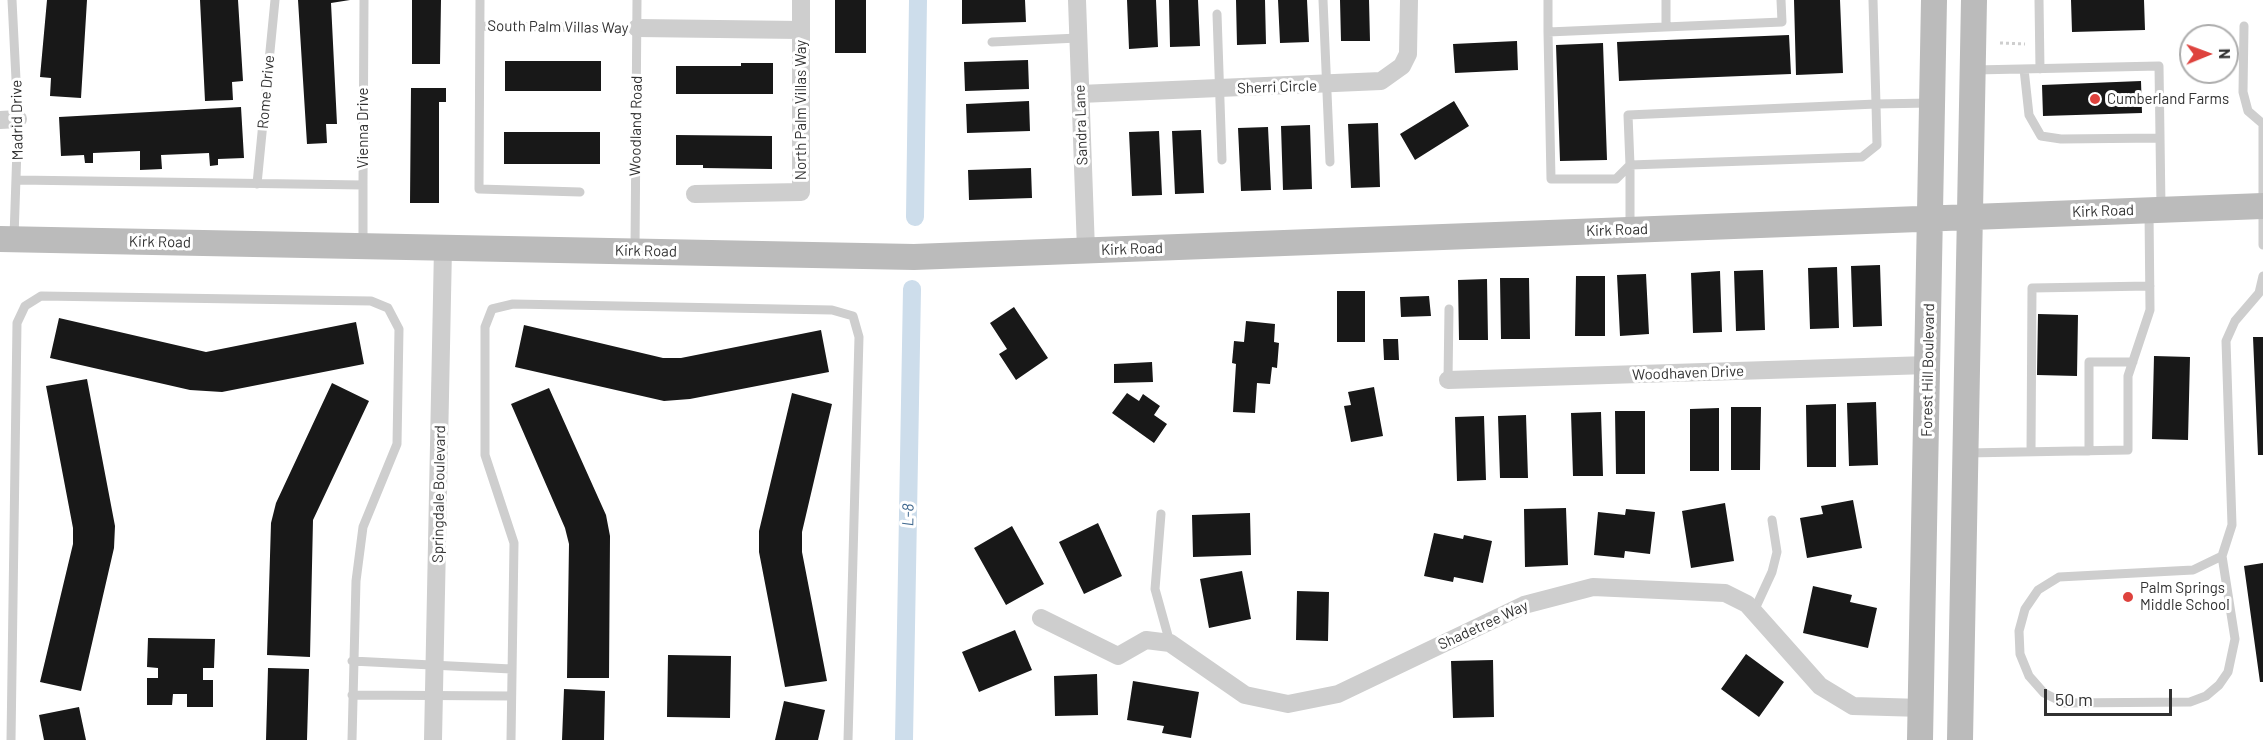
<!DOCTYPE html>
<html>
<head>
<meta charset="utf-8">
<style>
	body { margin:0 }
	#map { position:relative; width:2263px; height:740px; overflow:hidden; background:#fff; font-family:Barlow,sans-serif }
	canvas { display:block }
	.north { position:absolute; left:2179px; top:24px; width:60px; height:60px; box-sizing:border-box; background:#fff; border:2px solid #adadad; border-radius:50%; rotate:89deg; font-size:16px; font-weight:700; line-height:24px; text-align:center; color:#313131 }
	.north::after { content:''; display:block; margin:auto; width:21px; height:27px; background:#de423d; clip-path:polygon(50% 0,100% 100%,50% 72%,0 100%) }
	.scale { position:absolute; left:2044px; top:689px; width:128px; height:27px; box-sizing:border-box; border:3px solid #313131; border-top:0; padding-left:8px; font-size:18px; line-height:21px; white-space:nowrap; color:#313131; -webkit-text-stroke:4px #fff; paint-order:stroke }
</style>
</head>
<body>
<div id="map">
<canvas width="2263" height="740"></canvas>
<div class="north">N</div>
<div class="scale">50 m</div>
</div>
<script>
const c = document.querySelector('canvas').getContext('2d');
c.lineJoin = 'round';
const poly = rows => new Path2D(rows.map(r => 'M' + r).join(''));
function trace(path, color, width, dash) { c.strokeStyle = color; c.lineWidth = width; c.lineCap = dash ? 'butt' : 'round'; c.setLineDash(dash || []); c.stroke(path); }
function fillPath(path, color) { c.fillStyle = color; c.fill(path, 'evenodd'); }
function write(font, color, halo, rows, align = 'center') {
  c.font = font + ' Barlow,sans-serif'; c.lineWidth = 6; c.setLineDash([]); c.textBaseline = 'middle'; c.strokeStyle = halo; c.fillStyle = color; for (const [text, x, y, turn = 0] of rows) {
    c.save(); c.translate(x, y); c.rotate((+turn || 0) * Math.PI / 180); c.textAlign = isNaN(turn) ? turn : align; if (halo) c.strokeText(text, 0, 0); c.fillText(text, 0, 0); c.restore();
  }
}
trace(poly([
	[915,217,918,0],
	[904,740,912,289]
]), '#cdddeb', 18);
fillPath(poly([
	[47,0,87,0,81,98,50,96,51,78,40,77],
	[200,0,238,0,243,81,232,82,233,100,205,101],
	[298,0,350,0,331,3,337,124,326,124,327,143,307,144],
	[412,0,441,0,440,64,412,64],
	[835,0,866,0,866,53,835,53],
	[962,0,1025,0,1026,22,962,24],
	[1127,0,1156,0,1158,47,1129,49],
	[1169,0,1198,0,1200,46,1170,47],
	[1236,0,1265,0,1266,44,1237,45],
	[1278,0,1307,0,1309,42,1280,43],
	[1340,0,1369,0,1370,41,1341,41],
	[1794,0,1840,0,1843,73,1796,75],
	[2071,0,2144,0,2145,30,2072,32],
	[1789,35,1791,74,1619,81,1617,42],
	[1517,41,1518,70,1455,73,1453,44],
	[1603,43,1607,160,1560,161,1556,45],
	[1028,60,1029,89,965,91,964,62],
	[505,61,601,61,601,91,505,91],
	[741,63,773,63,773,94,676,94,676,66,741,66],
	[2141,81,2142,113,2043,116,2042,85],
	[411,88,446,88,446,102,439,102,439,203,410,203],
	[1029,101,1030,131,967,133,966,104],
	[1454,101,1469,126,1415,160,1400,134],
	[241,107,244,158,218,159,218,165,210,166,209,153,161,155,162,169,140,170,140,151,93,153,93,163,85,163,84,155,61,156,59,117],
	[1378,123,1380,187,1351,188,1348,124],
	[1310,125,1312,189,1283,190,1281,126],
	[1268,127,1271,190,1241,191,1238,128],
	[1201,130,1204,193,1175,194,1172,131],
	[1159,131,1162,195,1132,196,1129,132],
	[504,132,600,132,600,164,504,164],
	[676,135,772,136,772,169,703,168,703,165,676,165],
	[1031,168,1032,198,969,200,968,170],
	[1880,265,1882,326,1853,327,1851,266],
	[1837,267,1839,328,1810,329,1808,268],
	[1763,270,1765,330,1736,331,1734,271],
	[1720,271,1722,332,1693,333,1691,273],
	[1646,274,1649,334,1620,336,1617,275],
	[1576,276,1605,276,1605,336,1575,336],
	[1500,278,1529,278,1530,339,1501,339],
	[1487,279,1488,340,1459,340,1458,280],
	[1337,291,1365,291,1365,342,1337,342],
	[1429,296,1431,316,1401,317,1400,297],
	[1014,307,1048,358,1016,380,999,354,1007,349,990,323],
	[2038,314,2078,315,2077,376,2037,375],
	[59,318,206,352,356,322,364,364,222,392,190,390,50,358],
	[1246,321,1275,324,1274,342,1279,343,1277,368,1272,367,1270,384,1257,383,1255,413,1233,412,1236,364,1232,363,1234,341,1244,342],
	[524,325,663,358,681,358,821,330,829,372,690,399,664,401,515,367],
	[2253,337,2263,337,2263,455,2258,455],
	[1383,339,1398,339,1399,360,1384,360],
	[2154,356,2190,357,2188,440,2152,439],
	[1152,362,1153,382,1114,383,1114,364],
	[87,379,115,526,114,548,81,691,40,682,73,544,73,528,46,386],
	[332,383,369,401,313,520,310,657,267,655,271,523,276,503],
	[1374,387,1383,436,1351,442,1344,406,1351,405,1348,392],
	[549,388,606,515,610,536,609,678,567,678,569,544,565,528,511,404],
	[792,393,832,404,802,532,802,552,827,681,785,687,759,552,759,531],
	[1127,393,1139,401,1143,394,1160,406,1154,415,1167,424,1154,443,1112,413],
	[1876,402,1878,465,1849,466,1847,403],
	[1836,404,1836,467,1807,467,1806,405],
	[1731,407,1761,407,1760,470,1731,470],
	[1719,408,1719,471,1690,471,1690,409],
	[1615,411,1645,411,1645,474,1616,474],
	[1601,412,1603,476,1573,476,1571,413],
	[1526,415,1528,478,1500,478,1498,416],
	[1484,416,1486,480,1457,481,1455,417],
	[1853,500,1862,548,1807,558,1800,518,1823,514,1821,506],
	[1725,503,1734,561,1691,568,1682,511],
	[1566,508,1568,565,1525,567,1524,509],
	[1626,509,1655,512,1650,554,1625,551,1624,558,1594,555,1598,512,1625,515],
	[1250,513,1251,555,1193,557,1192,515],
	[1098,523,1122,576,1084,594,1059,542],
	[1012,526,1044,584,1006,605,974,548],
	[1434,533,1463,539,1464,535,1492,541,1483,583,1454,577,1453,582,1424,576],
	[2263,563,2263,682,2260,682,2244,566],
	[1242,571,1251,619,1209,628,1200,579],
	[1813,586,1852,595,1850,602,1877,608,1868,648,1803,633],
	[1297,591,1329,592,1328,641,1296,640],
	[1015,630,1032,670,979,692,962,652],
	[148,638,215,639,214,668,203,668,203,680,213,680,213,707,187,707,187,694,173,694,172,705,147,705,147,678,158,678,158,668,147,667],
	[1746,654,1784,682,1759,717,1721,689],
	[668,655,731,656,730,718,667,717],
	[1493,660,1494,717,1453,718,1451,661],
	[268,668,309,669,307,740,266,740],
	[1097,674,1098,715,1055,716,1054,676],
	[1133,681,1199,692,1191,738,1162,733,1164,726,1127,720],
	[564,689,605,691,604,740,562,740],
	[784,701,825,710,818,740,775,740],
	[79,707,86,740,44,740,39,715]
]), '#181818');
trace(poly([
	[2000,43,2025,44]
]), '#cecece', 3, [3, 3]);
trace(poly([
	[12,0,18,119,14,237],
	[480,0,479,189,580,192],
	[1323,0,1330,162],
	[1548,0,1548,32],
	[1666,0,1666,27],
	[1873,0,1876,104,1877,145,1862,157,1630,165,1628,115,1876,104,1930,103],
	[2039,0,2040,69],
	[1217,14,1222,160],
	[480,26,637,28],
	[2244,26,2243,92,2248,111,2262,123],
	[992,42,1078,38],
	[2024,69,2029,115,2041,136,2061,139,2160,138],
	[1975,70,2159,66,2161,207],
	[2263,123,2263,245],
	[1630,165,1616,179,1551,179,1548,32,1782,22,1781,0],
	[1630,165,1630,228],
	[18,180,363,185,364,0],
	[257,184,275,0],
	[363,246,363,185],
	[635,249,637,0],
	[1448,380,1449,309],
	[2089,451,2089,362,2133,362],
	[2031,452,2032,288,2150,286],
	[1967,453,2128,450,2128,376,2150,310,2149,211],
	[1161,514,1155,589,1170,643],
	[2222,556,2193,570,2059,577,2038,590,2025,609,2019,631,2020,654,2029,676,2044,693,2064,703,2190,702,2206,696,2219,685,2228,672,2235,639,2222,556,2232,525,2226,341,2235,321,2259,293,2263,276],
	[1754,611,1772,572,1777,552,1772,520],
	[352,661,511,669],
	[352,695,511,696],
	[11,740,17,323,25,306,41,296,371,301,388,308,399,329,397,444,363,527,356,581,352,740],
	[511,740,514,543,485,455,485,327,492,309,513,304,832,310,853,316,859,337,848,740]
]), '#cecece', 9);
trace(poly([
	[1077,0,1086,250],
	[637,28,800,30],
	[1080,94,1381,81,1402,66,1408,54,1409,0],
	[0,120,18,119],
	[695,194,801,192,801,0],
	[1448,380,1928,365],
	[1041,618,1118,656,1146,640,1170,643,1245,695,1288,704,1338,694,1524,605,1593,587,1725,593,1747,604,1820,686,1853,706,1922,708],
	[433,740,443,248]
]), '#cecece', 18);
trace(poly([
	[0,239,914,257,2263,206],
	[1920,740,1934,0],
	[1960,740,1974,0]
]), '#bbb', 26);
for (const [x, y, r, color] of [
	[2095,99,6,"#de423d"],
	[2128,597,6,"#de423d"]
]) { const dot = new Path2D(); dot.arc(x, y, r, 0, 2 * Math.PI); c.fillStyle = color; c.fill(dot); trace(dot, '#fff', 2); }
write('15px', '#313131', '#fff', [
	["South Palm Villas Way",558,27,1],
	["Sherri Circle",1277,87,-2],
	["Rome Drive",266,92,-85],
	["North Palm Villas Way",801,110,-90],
	["Madrid Drive",17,120,-91],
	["Sandra Lane",1081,125,-92],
	["Woodland Road",636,126,-89],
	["Vienna Drive",363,128,-90],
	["Kirk Road",2103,211,-2],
	["Kirk Road",1617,230,-2],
	["Kirk Road",160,242,1],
	["Kirk Road",1132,249,-2],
	["Kirk Road",646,251,1],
	["Forest Hill Boulevard",1928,370,-89],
	["Woodhaven Drive",1688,373,-2],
	["Springdale Boulevard",439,494,-89],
	["Shadetree Way",1483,625,-25]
]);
write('15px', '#313131', '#fff', [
	["Cumberland Farms",2107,99],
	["Palm Springs",2140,588],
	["Middle School",2140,605]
], 'left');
write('italic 16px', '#426a90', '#fff', [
	["L-8",908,515,-89]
]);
</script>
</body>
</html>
